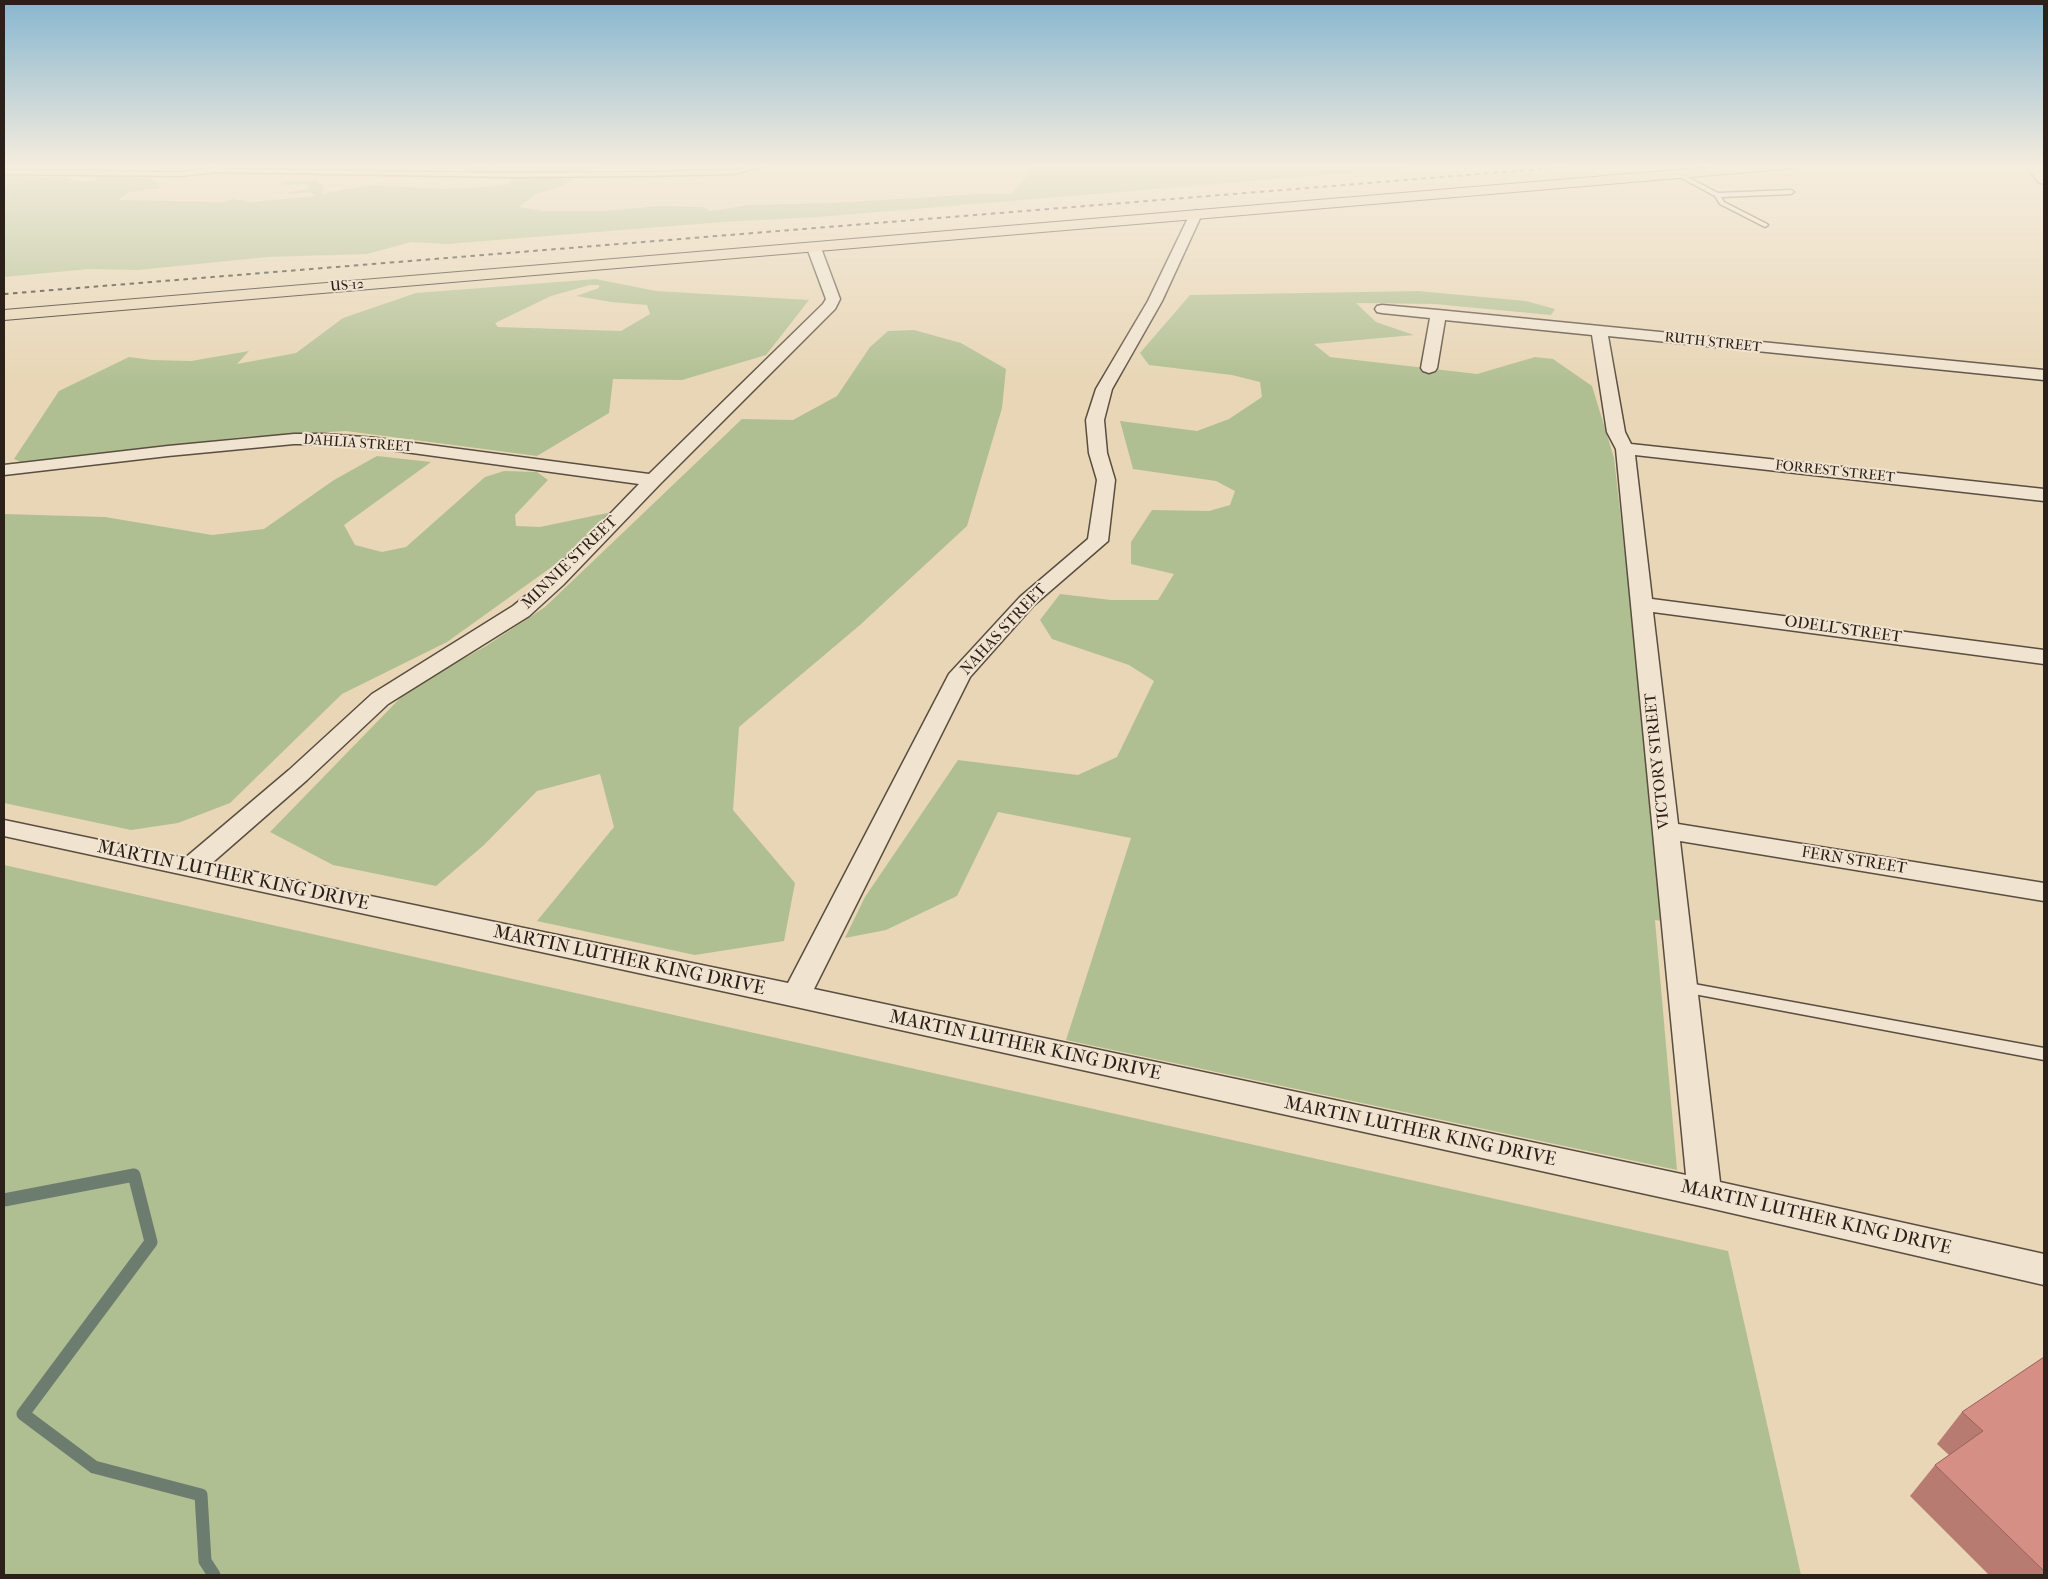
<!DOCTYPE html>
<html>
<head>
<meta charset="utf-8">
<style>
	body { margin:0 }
	#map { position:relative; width:2048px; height:1579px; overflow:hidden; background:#e8d6b6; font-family:"IM FELL French Canon",serif }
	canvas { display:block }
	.frame { position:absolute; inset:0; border:5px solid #2b211a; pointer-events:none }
</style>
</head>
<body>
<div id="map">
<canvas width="2048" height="1579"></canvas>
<div class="frame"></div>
</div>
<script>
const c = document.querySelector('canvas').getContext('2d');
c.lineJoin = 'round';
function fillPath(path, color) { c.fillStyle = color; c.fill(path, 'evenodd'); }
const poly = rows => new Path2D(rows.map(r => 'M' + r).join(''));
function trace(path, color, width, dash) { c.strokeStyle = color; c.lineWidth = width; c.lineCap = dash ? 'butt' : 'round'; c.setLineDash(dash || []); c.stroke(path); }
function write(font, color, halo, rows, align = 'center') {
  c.font = font + ' "IM FELL French Canon",serif'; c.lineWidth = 4; c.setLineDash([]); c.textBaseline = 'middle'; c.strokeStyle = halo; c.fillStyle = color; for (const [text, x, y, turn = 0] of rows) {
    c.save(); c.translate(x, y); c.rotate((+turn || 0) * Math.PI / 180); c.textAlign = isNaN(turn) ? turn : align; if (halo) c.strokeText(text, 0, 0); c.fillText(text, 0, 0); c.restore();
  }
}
fillPath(poly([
	[473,164,623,164,581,171,548,173,548,177,572,180,562,186,536,194,519,207,544,211,604,211,659,206,703,207,710,211,750,205,832,203,980,194,1012,194,1029,173,1026,164,1458,164,818,217,723,222,447,244,411,242,367,254,268,257,138,270,89,269,4,277,4,176,63,177,77,181,96,181,98,176,134,176,157,181,160,188,129,192,118,200,223,202,233,199,253,202,315,196,311,192,289,194,289,192,309,189,306,184,286,185,280,182,316,181,324,186,322,194,369,185,446,189,484,187,509,184,512,178,537,178,542,173,511,172,493,167,488,169,490,172,482,175,462,172,475,165],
	[596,279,656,291,809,300,766,355,682,380,613,379,609,413,537,456,346,431,243,437,23,463,14,459,59,391,129,357,152,360,191,361,249,351,237,364,296,353,343,318,416,293],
	[590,285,599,285,599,288,576,296,611,302,647,305,650,314,621,331,498,327,495,323,551,296],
	[1418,291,1526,301,1555,309,1551,315,1434,304,1356,303,1376,322,1414,335,1314,344,1330,357,1477,374,1535,357,1553,359,1592,386,1614,458,1640,685,1662,921,1655,920,1677,1170,1066,1040,1131,838,998,812,957,896,886,930,845,938,865,897,958,760,1078,775,1117,757,1154,681,1129,665,1052,639,1040,620,1060,594,1111,600,1158,600,1174,574,1131,564,1131,542,1152,510,1209,511,1230,505,1235,491,1216,481,1133,469,1120,421,1197,431,1229,419,1262,397,1260,382,1232,375,1149,365,1140,353,1190,295],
	[914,330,961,343,1006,369,1002,408,967,526,860,625,739,727,733,810,795,883,784,941,695,955,537,921,614,827,600,774,537,791,484,845,436,886,333,865,270,832,409,689,486,646,545,607,742,419,793,420,837,396,870,347,888,331],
	[377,456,431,462,344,525,355,545,382,552,406,547,485,477,504,471,537,472,548,480,515,515,516,526,540,527,612,512,574,551,447,642,342,694,230,803,178,823,131,830,4,803,4,514,105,517,212,535,264,529,334,480],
	[4,865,1728,1251,1801,1575,4,1575]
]), '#b0bf92');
trace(poly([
	[4,1200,134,1175,151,1242,23,1414,94,1467,201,1495,205,1561,214,1575]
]), '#6c7d70', 13);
const lane = poly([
	[762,164,774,164,734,174,640,176,510,177,215,172,182,176,4,174,4,170,182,172,223,167,226,169,510,173,640,172,734,170,762,164],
	[1678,172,1718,193,1791,190,1794,192,1791,194,1721,197,1724,202,1767,224,1768,225,1765,227,1720,204,1715,196,1676,175,1678,172],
	[1683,982,2044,1048,2044,1060,1678,991,1676,987,1678,983,1683,982]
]);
const street = poly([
	[1196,210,1202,214,1162,301,1112,389,1104,420,1107,453,1115,480,1108,541,1034,605,970,677,814,989,1686,1175,1616,449,1607,432,1592,335,1445,320,1437,368,1435,371,1429,373,1423,371,1421,368,1430,318,1382,313,1377,312,1375,309,1377,306,1382,305,1438,310,2044,370,2044,380,1608,336,1625,432,1631,444,2044,489,2044,501,1635,455,1652,599,2044,650,2044,664,1653,612,1678,824,2044,883,2044,901,1680,841,1720,1182,2044,1254,2044,1285,1705,1207,796,1007,4,836,4,820,185,858,289,770,372,694,513,606,549,577,639,484,376,448,324,444,294,444,168,456,4,475,4,465,168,446,294,434,324,434,376,438,649,474,823,304,826,299,807,248,814,244,821,248,840,299,835,309,660,484,563,585,529,616,388,704,307,780,212,863,788,983,949,674,1020,597,1088,539,1097,480,1089,453,1086,420,1096,389,1148,301,1190,214,1196,210]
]);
const secondary = poly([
	[2024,164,2037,164,2044,172,2044,184,2039,183,2024,164]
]);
const primary = poly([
	[1748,164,1803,164,1797,168,4,320,4,310,1748,164]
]);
trace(lane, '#5a4e41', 3);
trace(street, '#5a4e41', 3);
trace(secondary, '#2b211a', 2);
trace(primary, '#2b211a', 2);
fillPath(lane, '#f0e4d0');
fillPath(street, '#f0e4d0');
fillPath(secondary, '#f0e4d0');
fillPath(primary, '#e8d6b6');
trace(poly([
	[4,294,1602,164]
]), '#2b211a', 2, [4.5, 4.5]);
fillPath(poly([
	[2044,1357,2044,1575,1989,1575,1910,1496,1935,1465,1949,1455,1937,1444,1962,1412]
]), '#b87b72');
const building = poly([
	[2044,1357,2044,1571,1935,1465,1983,1431,1962,1412,2044,1357]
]);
fillPath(building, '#d68f85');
trace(building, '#96645d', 1);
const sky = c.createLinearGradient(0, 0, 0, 385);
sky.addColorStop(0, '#88b6cf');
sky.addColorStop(0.43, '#f5edde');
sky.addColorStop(1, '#f5edde00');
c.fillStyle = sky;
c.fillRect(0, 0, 2048, 385);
write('14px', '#2b211a', '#f0e4d0', [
	["US-12",347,286,-5],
	["RUTH STREET",1713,343,6],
	["DAHLIA STREET",358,444,4],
	["FORREST STREET",1835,472,6]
]);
write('16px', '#2b211a', '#f0e4d0', [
	["MINNIE STREET",570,563,-44],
	["NAHAS STREET",1004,630,-47],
	["ODELL STREET",1843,630,8],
	["VICTORY STREET",1658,761,-96],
	["FERN STREET",1854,861,9]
]);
write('19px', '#2b211a', '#f0e4d0', [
	["MARTIN LUTHER KING DRIVE",233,876,12],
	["MARTIN LUTHER KING DRIVE",629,961,12],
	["MARTIN LUTHER KING DRIVE",1025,1046,12],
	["MARTIN LUTHER KING DRIVE",1420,1132,12],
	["MARTIN LUTHER KING DRIVE",1816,1218,13]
]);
</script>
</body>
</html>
